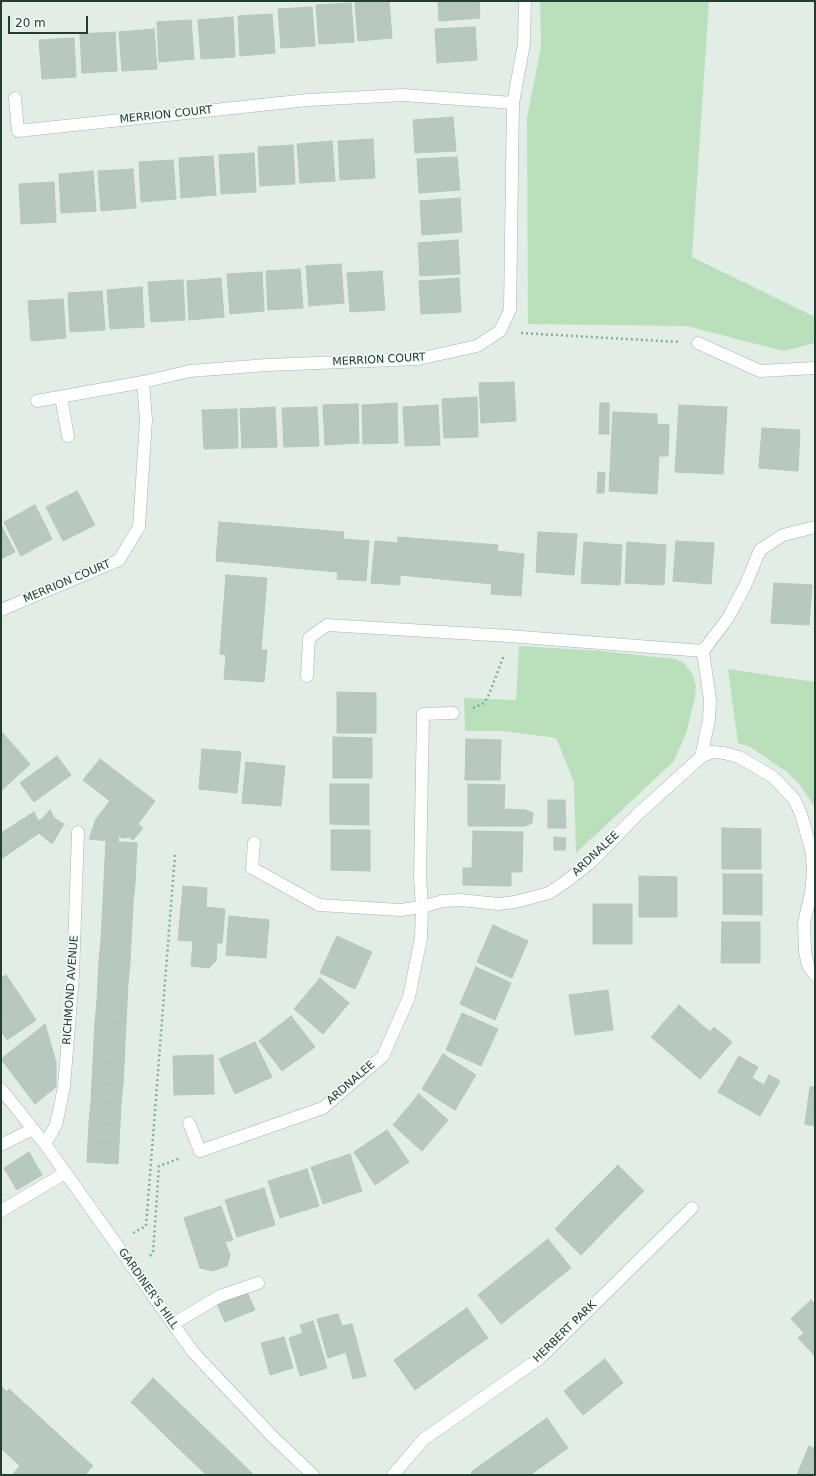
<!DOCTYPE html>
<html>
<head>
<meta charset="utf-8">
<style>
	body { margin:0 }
	#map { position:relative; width:816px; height:1476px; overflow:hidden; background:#e2ede6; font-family:"DejaVu Sans",sans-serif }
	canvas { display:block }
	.frame { position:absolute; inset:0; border:2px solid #213f30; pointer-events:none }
	.scale { position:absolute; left:8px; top:16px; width:80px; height:18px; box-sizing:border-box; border:2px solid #213f30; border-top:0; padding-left:5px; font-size:12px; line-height:14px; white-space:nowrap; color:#213f30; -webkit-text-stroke:3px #f3f9f5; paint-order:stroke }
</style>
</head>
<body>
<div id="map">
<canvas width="816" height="1476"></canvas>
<div class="frame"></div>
<div class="scale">20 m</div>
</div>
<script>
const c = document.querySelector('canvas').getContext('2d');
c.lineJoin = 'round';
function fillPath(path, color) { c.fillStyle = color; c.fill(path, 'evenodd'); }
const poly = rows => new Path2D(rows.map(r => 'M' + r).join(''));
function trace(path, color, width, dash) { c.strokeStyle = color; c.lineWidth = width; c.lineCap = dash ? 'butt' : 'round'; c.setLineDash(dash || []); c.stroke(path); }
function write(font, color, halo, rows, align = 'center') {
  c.font = font + ' "DejaVu Sans",sans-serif'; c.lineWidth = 3.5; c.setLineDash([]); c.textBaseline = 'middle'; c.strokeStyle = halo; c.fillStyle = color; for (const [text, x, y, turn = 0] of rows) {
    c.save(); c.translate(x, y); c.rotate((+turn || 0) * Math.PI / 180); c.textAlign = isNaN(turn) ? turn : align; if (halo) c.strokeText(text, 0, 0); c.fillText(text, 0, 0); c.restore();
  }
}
fillPath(poly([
	[540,1,709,1,692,257,815,317,815,343,783,351,687,326,528,324,527,118,541,47],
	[519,646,601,651,675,659,683,662,693,675,696,687,695,697,686,734,674,761,576,853,574,782,556,738,504,731,465,731,464,698,516,700],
	[728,669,815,682,815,812,814,806,801,786,787,772,750,747,738,743]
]), '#badfbb');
const building = poly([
	[389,1,392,38,358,41,355,2,389,1],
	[438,1,479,1,480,18,439,21,438,1],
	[351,3,354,42,319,44,316,5,351,3],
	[312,7,315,46,281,48,278,9,312,7],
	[272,14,275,53,240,56,238,16,272,14],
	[233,17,235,57,201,59,198,20,233,17],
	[191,20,194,59,159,62,157,22,191,20],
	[475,27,477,60,437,63,435,29,475,27],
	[154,29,157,69,122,71,119,32,154,29],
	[115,32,117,71,82,73,80,34,115,32],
	[74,38,76,77,42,79,39,40,74,38],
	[453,117,456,151,415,153,413,120,453,117],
	[373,139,375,178,340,180,338,141,373,139],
	[332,141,335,181,300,183,297,144,332,141],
	[293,145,295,184,260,186,258,147,293,145],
	[254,153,256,192,221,194,219,155,254,153],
	[213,156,216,195,181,198,179,158,213,156],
	[457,157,460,190,419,193,417,159,457,157],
	[173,160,176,199,141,202,139,162,173,160],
	[133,169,136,208,101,211,98,171,133,169],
	[93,171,96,211,61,213,59,174,93,171],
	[54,182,56,222,21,224,19,184,54,182],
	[460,198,462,232,422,235,420,201,460,198],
	[458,240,460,274,420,276,418,243,458,240],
	[341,264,344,303,309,306,306,266,341,264],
	[300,269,303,308,268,310,266,271,300,269],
	[382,271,385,310,350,312,347,273,382,271],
	[262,272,264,311,230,314,227,274,262,272],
	[221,278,224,317,189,320,187,281,221,278],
	[459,278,461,312,421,314,419,281,459,278],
	[183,280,185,320,151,322,148,282,183,280],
	[142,287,144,327,110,329,107,290,142,287],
	[102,291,105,330,70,332,68,293,102,291],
	[63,299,66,338,31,341,28,301,63,299],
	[514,382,516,421,481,423,479,383,514,382],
	[477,397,478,437,444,438,442,399,477,397],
	[397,403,398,443,363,444,362,405,397,403],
	[600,403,609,403,609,434,599,434,600,403],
	[358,404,359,443,325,445,323,405,358,404],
	[438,405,440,445,405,446,403,407,438,405],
	[679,405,727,407,723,474,675,472,679,405],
	[275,407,277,447,242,448,240,409,275,407],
	[317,407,319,446,284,447,282,408,317,407],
	[237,409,238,448,204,449,202,410,237,409],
	[613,412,657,414,657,424,669,425,668,456,659,456,657,494,609,491,613,412],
	[762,428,800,430,798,471,759,468,762,428],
	[598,472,605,473,604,493,597,493,598,472],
	[77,491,95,525,63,541,46,507,77,491],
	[35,505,52,539,21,556,4,522,35,505],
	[219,522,344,532,343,539,369,541,366,581,337,579,338,572,216,561,219,522],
	[1,525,15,552,1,559,1,525],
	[538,532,577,534,574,575,536,572,538,532],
	[398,537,498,545,497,551,524,554,521,596,491,594,492,584,400,575,400,585,371,583,375,541,398,543,398,537],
	[676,541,714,543,711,584,673,581,676,541],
	[584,542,622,545,620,585,581,583,584,542],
	[627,542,666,545,664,585,625,583,627,542],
	[226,575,267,578,261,650,267,650,264,682,224,679,226,655,220,654,226,575],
	[774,583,812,585,809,625,771,623,774,583],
	[337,692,376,693,376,733,337,733,337,692],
	[1,731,30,764,1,791,1,731],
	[333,737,372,738,372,778,333,778,333,737],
	[466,739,501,740,500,780,465,780,466,739],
	[202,749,241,752,237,793,199,789,202,749],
	[57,756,71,775,34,802,20,783,57,756],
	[100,759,155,801,138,824,143,828,133,840,129,837,122,838,119,836,118,842,89,839,96,819,110,801,83,780,100,759],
	[246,762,285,766,281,806,242,803,246,762],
	[330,784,369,784,369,825,330,824,330,784],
	[468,784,505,785,504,809,526,810,533,813,532,823,525,826,468,826,468,784],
	[548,800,565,800,566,828,548,828,548,800],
	[50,810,54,818,64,824,52,844,39,833,35,823,43,818,50,810],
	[34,812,38,821,35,823,39,833,1,859,1,833,34,812],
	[722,828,761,829,761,869,722,869,722,828],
	[331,830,370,830,370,871,331,870,331,830],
	[473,831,523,832,522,872,511,872,511,886,463,885,463,868,472,868,473,831],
	[554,837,566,838,565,850,554,850,554,837],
	[106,841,137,843,136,863,105,861,106,841],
	[105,861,136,863,135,883,104,881,105,861],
	[723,874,762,874,762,915,723,914,723,874],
	[639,876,677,877,677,917,639,917,639,876],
	[104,881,135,883,133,903,103,901,104,881],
	[183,886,207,888,206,907,225,909,222,943,217,943,216,961,209,968,191,966,193,941,178,940,183,886],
	[103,901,133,903,132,923,102,921,103,901],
	[593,904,632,904,632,944,593,944,593,904],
	[229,916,269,920,266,958,226,955,229,916],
	[102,921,132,923,131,943,101,941,102,921],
	[722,922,760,922,760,963,721,963,722,922],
	[493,925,528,941,512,978,477,962,493,925],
	[337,936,372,952,355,989,320,973,337,936],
	[101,941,131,943,130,963,99,961,101,941],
	[99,961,130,963,128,983,98,981,99,961],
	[476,967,511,983,495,1020,460,1004,476,967],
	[6,975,21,997,1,1011,1,978,6,975],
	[320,978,349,1003,323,1034,294,1009,320,978],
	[98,981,128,983,127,1003,97,1001,98,981],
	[608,990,613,1030,575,1035,569,995,608,990],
	[21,997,36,1020,7,1040,1,1031,1,1011,21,997],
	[97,1001,127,1003,126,1023,95,1022,97,1001],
	[679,1005,710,1032,714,1027,732,1042,700,1079,651,1037,679,1005],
	[462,1013,498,1029,481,1066,446,1050,462,1013],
	[291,1016,315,1047,282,1071,259,1041,291,1016],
	[95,1022,126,1023,125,1043,94,1041,95,1022],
	[45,1024,56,1062,56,1087,35,1104,1,1059,45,1024],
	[94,1041,125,1043,124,1064,93,1062,94,1041],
	[255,1042,272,1077,235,1094,219,1059,255,1042],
	[443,1054,476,1075,455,1110,422,1089,443,1054],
	[213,1055,214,1094,174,1095,173,1056,213,1055],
	[739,1056,758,1067,752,1078,764,1085,769,1075,780,1081,760,1116,718,1092,739,1056],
	[93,1062,124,1064,123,1084,92,1082,93,1062],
	[92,1082,123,1084,121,1104,91,1102,92,1082],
	[810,1087,815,1087,815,1126,805,1124,810,1087],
	[419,1094,448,1120,422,1151,393,1125,419,1094],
	[91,1102,121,1104,120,1124,89,1122,91,1102],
	[89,1122,120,1124,119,1144,88,1142,89,1122],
	[387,1130,409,1162,375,1185,354,1152,387,1130],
	[88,1142,119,1144,118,1164,87,1162,88,1142],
	[29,1152,42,1175,17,1190,4,1168,29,1152],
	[350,1154,362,1191,323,1204,311,1167,350,1154],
	[618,1165,644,1191,613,1222,586,1197,618,1165],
	[307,1169,319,1206,280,1218,268,1181,307,1169],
	[264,1188,275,1225,237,1237,225,1200,264,1188],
	[586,1197,613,1222,581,1255,555,1229,586,1197],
	[221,1206,233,1240,225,1242,230,1255,227,1266,212,1271,200,1268,184,1218,221,1206],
	[548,1239,571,1268,536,1296,513,1267,548,1239],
	[513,1267,536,1296,501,1324,478,1295,513,1267],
	[247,1292,255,1310,225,1322,217,1304,247,1292],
	[811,1300,815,1304,815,1356,798,1338,804,1333,791,1319,811,1300],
	[467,1308,488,1338,451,1364,430,1334,467,1308],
	[338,1314,342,1326,352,1324,366,1376,353,1379,346,1352,328,1358,317,1319,338,1314],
	[313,1321,327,1368,300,1376,289,1338,303,1333,300,1325,313,1321],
	[430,1334,451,1364,415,1390,394,1360,430,1334],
	[284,1337,293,1368,270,1375,261,1343,284,1337],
	[605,1359,623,1383,583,1415,564,1391,605,1359],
	[153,1378,254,1475,206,1475,131,1402,153,1378],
	[1,1386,7,1392,9,1389,93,1466,85,1475,12,1475,20,1466,1,1448,1,1386],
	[547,1418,568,1448,530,1475,473,1475,471,1472,547,1418],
	[809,1446,815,1449,815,1475,797,1475,809,1446]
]);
fillPath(building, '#b7c8be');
trace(building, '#b4c7bb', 1);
const service = poly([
	[1,1145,33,1129],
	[1,1211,65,1173]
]);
const minor = poly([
	[15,98,18,131,308,100,403,95,513,103],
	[698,343,760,371,815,368],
	[61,397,68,436],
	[37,401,143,382],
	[1,610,119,560,139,527,146,420,143,382,190,371,267,365,418,359,477,346,500,331,510,310,513,103,524,44,525,1],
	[307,676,309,638,327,625,509,636,703,651],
	[701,757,709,720,710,700,703,651,728,618,745,586,760,550,783,535,815,527],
	[254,843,252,868,319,905,400,910,422,907,443,901,460,900,498,904,515,902,549,893,564,883,591,862,638,814,701,757,712,752,724,753,739,757,773,777,794,799,801,814,812,853,813,873,811,893,804,923,805,952,808,965,815,975],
	[1,1089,45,1144,193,1352,272,1436,313,1475],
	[189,1123,200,1151,323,1108,383,1056,409,997,421,938,422,907,420,877,423,714,453,713],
	[45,1144,56,1125,64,1087,73,975,78,832],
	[173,1324,220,1296,258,1283],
	[393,1475,424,1439,540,1358,692,1208]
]);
trace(service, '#a4b5ac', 13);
trace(minor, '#a4b5ac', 13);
trace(poly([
	[521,333,680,342],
	[473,708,484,703,488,697,504,655],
	[133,1233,146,1226,175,854],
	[150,1256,153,1253,159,1166,181,1158]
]), '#81b296', 2.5, [2, 3]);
trace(service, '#fff', 12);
trace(minor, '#fff', 12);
write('11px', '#213f30', '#f3f9f5', [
	["MERRION COURT",166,115,-6],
	["MERRION COURT",379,360,-3],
	["MERRION COURT",67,582,-23],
	["ARDNALEE",596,854,-43],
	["RICHMOND AVENUE",71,990,-86],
	["ARDNALEE",351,1083,-41],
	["GARDINER'S HILL",148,1289,55],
	["HERBERT PARK",565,1332,-44]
]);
</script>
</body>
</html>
